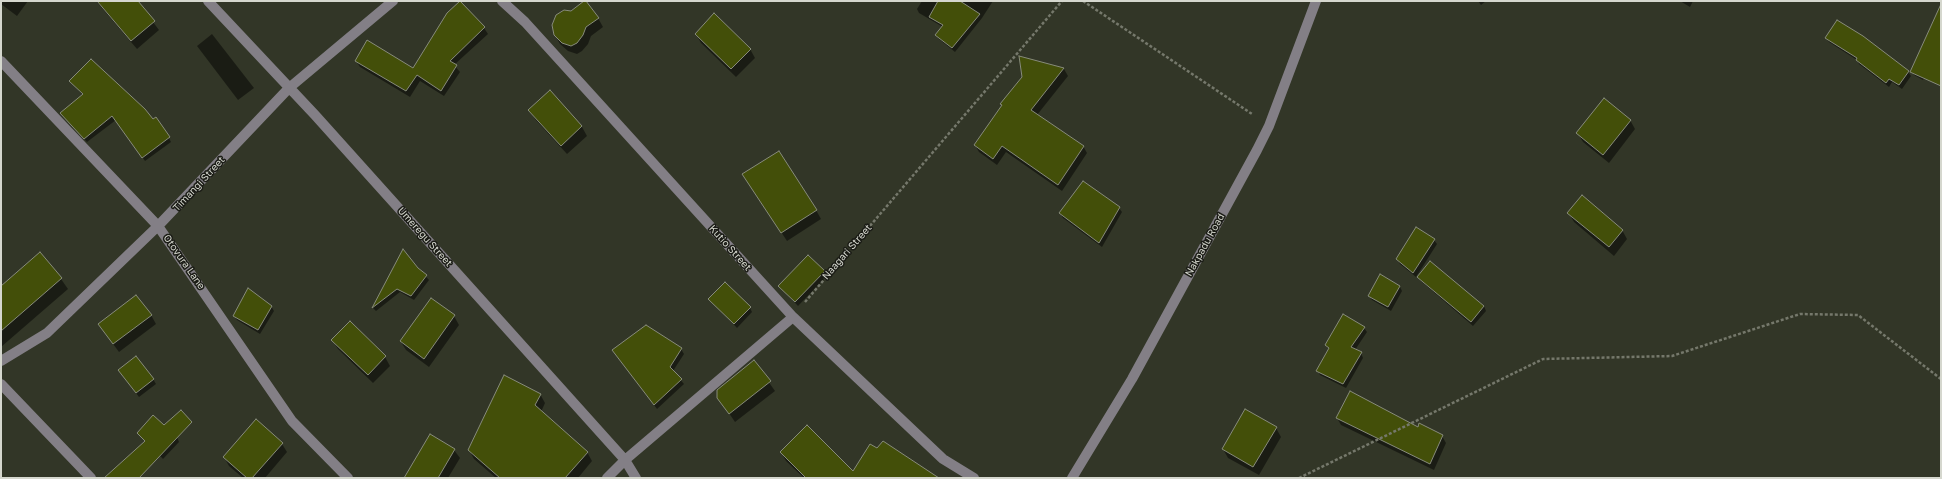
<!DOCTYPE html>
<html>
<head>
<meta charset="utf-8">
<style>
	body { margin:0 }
	#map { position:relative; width:1942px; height:479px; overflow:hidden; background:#323627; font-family:"Golos Text",sans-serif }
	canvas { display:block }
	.frame { position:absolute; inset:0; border:2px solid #d5d7ce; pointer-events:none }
</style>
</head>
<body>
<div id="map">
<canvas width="1942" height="479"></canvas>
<div class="frame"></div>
</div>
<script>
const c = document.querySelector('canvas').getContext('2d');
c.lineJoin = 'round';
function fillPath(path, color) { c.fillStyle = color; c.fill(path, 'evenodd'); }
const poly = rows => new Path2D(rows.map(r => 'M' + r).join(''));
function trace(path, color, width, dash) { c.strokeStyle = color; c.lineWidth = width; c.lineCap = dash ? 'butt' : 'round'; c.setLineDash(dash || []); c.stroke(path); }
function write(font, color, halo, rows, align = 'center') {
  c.font = font + ' "Golos Text",sans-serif'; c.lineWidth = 3; c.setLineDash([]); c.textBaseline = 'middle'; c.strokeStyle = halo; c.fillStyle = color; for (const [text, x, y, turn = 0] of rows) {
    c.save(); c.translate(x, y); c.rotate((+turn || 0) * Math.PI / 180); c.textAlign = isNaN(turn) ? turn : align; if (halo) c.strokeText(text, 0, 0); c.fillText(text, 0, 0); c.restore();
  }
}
fillPath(poly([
	[1,1,28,1,17,16,1,4],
	[96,1,137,1,159,30,137,49],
	[922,1,993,1,982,18,955,52,939,39,936,35,943,27,919,13,917,9],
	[1478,1,1486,1,1481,5],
	[1680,1,1693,1,1690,7],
	[1941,15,1941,55,1923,80,1914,75,1912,70],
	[598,18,603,27,591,36,588,44,582,51,577,54,568,51,560,44,555,35],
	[484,28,488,34,454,65,460,72,444,96,420,81,410,97,360,67,356,61,413,69],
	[212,34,254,88,238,100,197,46],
	[696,34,750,49,755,58,736,77,701,43],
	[1826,38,1908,72,1911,76,1902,89,1892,82,1889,87,1859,64,1857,60,1829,42],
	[1020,58,1064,69,1068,76,1037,115,1083,146,1087,153,1062,191,1006,152,997,165,979,152,975,145,1023,78],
	[70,81,169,138,171,142,145,161,116,120,87,142,61,113,83,95],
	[549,91,582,127,587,136,567,154,535,119,530,110],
	[1630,120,1635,129,1609,163,1583,142,1578,133],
	[749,183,816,210,821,219,787,241],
	[1119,208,1122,212,1102,247,1063,218,1060,213],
	[1569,213,1622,230,1627,239,1614,256,1574,222],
	[1434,240,1437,244,1416,277,1400,264,1397,259],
	[403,251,429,280,414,300,400,292,376,311,373,308],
	[40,253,61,279,68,289,1,347,1,287],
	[824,271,827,276,798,306,779,286],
	[1381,276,1400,287,1402,291,1391,311,1372,300,1369,296],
	[1418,277,1484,306,1486,311,1473,326,1421,281],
	[710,299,750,308,752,312,737,328],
	[271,306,274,311,260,334,237,320,234,316],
	[151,315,156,324,119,352,99,325],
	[454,316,459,325,429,367,406,350,401,342],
	[350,322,385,357,390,366,373,383,338,349,332,340],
	[646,327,681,349,684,354,673,371,684,384,657,409,616,354],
	[1364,328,1367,332,1355,350,1361,353,1363,358,1346,388,1320,375,1318,371,1329,350,1326,345],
	[754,361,775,391,735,422,718,397],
	[119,370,153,379,156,384,139,397],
	[540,394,545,403,541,412,587,452,592,461,578,478,496,478,474,459,469,450],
	[1337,418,1418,428,1442,436,1446,443,1434,470,1341,425],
	[1276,428,1281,437,1259,475,1228,458,1223,449],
	[138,433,177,437,179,442,163,459],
	[282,444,287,452,265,478,243,478,229,466,224,457],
	[454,450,460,458,448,478,405,478],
	[781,452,851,475,931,478,804,478,786,461]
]), '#0007');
const building = poly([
	[97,1,138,1,155,21,131,41,97,1],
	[460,1,485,27,450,61,457,65,441,91,417,75,406,91,355,61,367,40,413,68,447,13,460,1],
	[584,1,586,1,599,18,586,27,583,35,577,43,571,46,562,43,554,35,552,25,556,15,564,10,571,11,584,1],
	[938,1,960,1,980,14,952,48,935,35,943,25,929,17,938,1],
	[1941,4,1941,86,1910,72,1941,4],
	[714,13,751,49,731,69,695,34,714,13],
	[1837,20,1863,36,1909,71,1899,85,1889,79,1886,83,1856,60,1857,58,1825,38,1837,20],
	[1019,56,1064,68,1031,110,1084,146,1058,185,1002,146,993,159,974,145,1002,105,1000,104,1022,77,1019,56],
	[91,59,145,109,153,119,156,117,170,137,142,158,112,116,84,139,60,113,83,94,69,81,91,59],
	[550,90,582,126,561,146,528,110,550,90],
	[1604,98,1631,120,1603,155,1576,133,1604,98],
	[779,151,817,210,781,233,742,174,779,151],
	[1083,181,1120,207,1099,243,1059,213,1083,181],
	[1582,195,1623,230,1609,247,1567,213,1582,195],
	[1416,227,1435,239,1413,273,1396,259,1416,227],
	[403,249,418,268,427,275,411,296,397,289,372,308,403,249],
	[40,252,62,278,1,331,1,286,40,252],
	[808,255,825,271,795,302,778,286,808,255],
	[1430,261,1484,306,1471,322,1417,277,1430,261],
	[1380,274,1400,286,1388,307,1368,296,1380,274],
	[725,282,751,307,734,324,708,299,725,282],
	[248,288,272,306,258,330,233,316,248,288],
	[136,295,152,315,113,344,98,324,136,295],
	[431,298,455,315,424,359,400,341,431,298],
	[1343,314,1365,327,1351,347,1362,352,1343,384,1316,371,1329,348,1325,345,1343,314],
	[350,321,386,356,368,375,331,340,350,321],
	[646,325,682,348,670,367,682,379,654,405,612,350,646,325],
	[136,356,154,379,136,393,118,370,136,356],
	[754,360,771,381,729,414,717,398,717,390,754,360],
	[504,375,541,394,535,405,588,452,565,478,500,478,468,450,504,375],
	[1350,391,1418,427,1419,423,1443,435,1430,464,1336,418,1350,391],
	[1245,409,1277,427,1253,467,1222,449,1245,409],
	[181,410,192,422,139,478,104,478,145,441,137,433,153,415,164,425,181,410],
	[256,419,283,443,252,478,247,478,223,457,256,419],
	[807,425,853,471,870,444,877,448,883,441,939,478,806,478,780,452,807,425],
	[430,434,455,449,438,478,404,478,430,434]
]);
fillPath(building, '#434f09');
trace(building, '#878b7b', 1);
trace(poly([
	[1083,1,1252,114],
	[805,302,1062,1],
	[1299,478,1543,359,1672,356,1800,314,1858,315,1941,379]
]), '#75786b', 2.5, [3, 2]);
trace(poly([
	[208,1,315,115,625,460,636,478],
	[502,1,525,22,793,317,943,459,974,478],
	[1,61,158,226,292,421,348,478],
	[1,361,47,333,158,226,289,88,393,1],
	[1,384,91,478],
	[607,478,625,460,793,317],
	[1072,478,1132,379,1257,150,1269,126,1316,1]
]), '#837f86', 10);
write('10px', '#d5d7ce', '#1b1c16', [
	["Timangi Street",199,184,-47],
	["Umeregu Street",425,237,48],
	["Nakpadu Road",1205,245,-61],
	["Kutio Street",730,248,48],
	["Naagari Street",847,252,-49],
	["Otovura Lane",184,262,55]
]);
</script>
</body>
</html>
